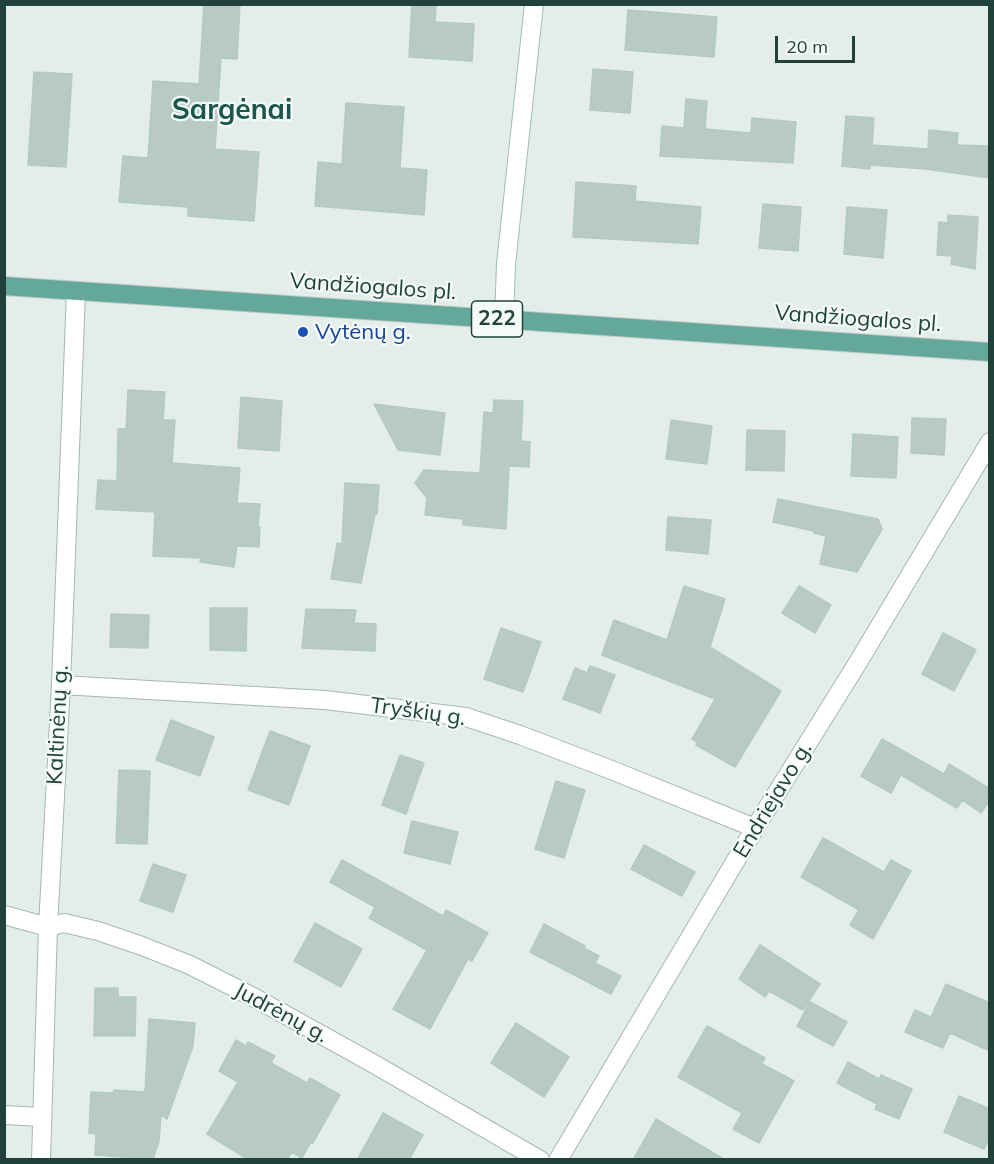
<!DOCTYPE html>
<html>
<head>
<meta charset="utf-8">
<style>
	body { margin:0 }
	#map { position:relative; width:994px; height:1164px; overflow:hidden; background:#e3eeea; font-family:Mulish,sans-serif }
	canvas { display:block }
	.frame { position:absolute; inset:0; border:6px solid #20423b; pointer-events:none }
	.scale { position:absolute; left:775px; top:36px; width:80px; height:27px; box-sizing:border-box; border:3px solid #20423b; border-top:0; padding-left:8px; font-size:18px; line-height:21px; white-space:nowrap; color:#20423b; -webkit-text-stroke:4px #f4faf7; paint-order:stroke }
</style>
</head>
<body>
<div id="map">
<canvas width="994" height="1164"></canvas>
<div class="frame"></div>
<div class="scale">20 m</div>
</div>
<script>
const c = document.querySelector('canvas').getContext('2d');
c.lineJoin = 'round';
function fillPath(path, color) { c.fillStyle = color; c.fill(path, 'evenodd'); }
const poly = rows => new Path2D(rows.map(r => 'M' + r).join(''));
function trace(path, color, width, dash) { c.strokeStyle = color; c.lineWidth = width; c.lineCap = dash ? 'butt' : 'round'; c.setLineDash(dash || []); c.stroke(path); }
function write(font, color, halo, rows, align = 'center') {
  c.font = font + ' Mulish,sans-serif'; c.lineWidth = 4.5; c.setLineDash([]); c.textBaseline = 'middle'; c.strokeStyle = halo; c.fillStyle = color; for (const [text, x, y, turn = 0] of rows) {
    c.save(); c.translate(x, y); c.rotate((+turn || 0) * Math.PI / 180); c.textAlign = isNaN(turn) ? turn : align; if (halo) c.strokeText(text, 0, 0); c.fillText(text, 0, 0); c.restore();
  }
}
const building = poly([
	[204,4,240,4,237,59,221,58,215,149,259,152,254,221,188,216,188,207,119,202,123,156,148,158,153,81,199,84,204,4],
	[412,4,436,4,435,22,474,24,472,61,409,57,412,4],
	[628,10,717,17,714,57,625,50,628,10],
	[593,69,633,72,630,113,590,110,593,69],
	[34,72,72,74,66,167,28,165,34,72],
	[686,99,707,101,705,129,751,133,752,118,796,122,793,163,660,156,662,126,684,128,686,99],
	[346,103,404,107,400,168,427,170,424,215,315,206,318,162,342,164,346,103],
	[846,116,874,118,872,145,928,149,929,130,958,133,957,145,990,146,990,178,926,169,870,165,870,169,842,166,846,116],
	[576,182,636,186,635,201,701,207,698,244,573,237,576,182],
	[763,204,801,207,798,251,759,248,763,204],
	[847,207,887,210,883,258,844,254,847,207],
	[948,215,978,217,975,269,951,264,952,256,937,255,939,222,948,223,948,215],
	[128,390,165,392,163,420,175,420,172,463,240,468,237,503,260,504,258,527,260,527,259,547,237,546,234,567,200,562,201,558,153,556,155,512,96,509,98,480,117,481,118,429,126,429,128,390],
	[241,397,282,401,279,451,238,448,241,397],
	[494,400,523,401,521,441,530,442,529,467,509,466,506,529,463,525,463,519,425,515,427,498,415,483,424,470,480,473,484,412,493,413,494,400],
	[374,404,445,413,440,455,398,450,374,404],
	[912,418,946,419,944,455,911,453,912,418],
	[671,420,712,426,707,464,666,459,671,420],
	[747,430,785,431,784,471,746,470,747,430],
	[853,434,898,437,896,478,851,476,853,434],
	[345,483,379,485,377,514,375,514,361,583,331,579,337,543,342,544,345,483],
	[778,499,878,519,882,529,857,572,820,564,826,536,814,533,814,531,773,522,778,499],
	[668,517,711,520,708,554,666,550,668,517],
	[684,586,725,599,710,647,781,691,735,767,696,745,697,742,692,739,715,699,602,655,614,620,667,640,684,586],
	[799,586,831,605,815,633,782,613,799,586],
	[210,608,247,608,246,651,210,650,210,608],
	[306,609,356,610,354,623,376,624,375,651,302,648,306,609],
	[111,614,149,615,148,648,110,647,111,614],
	[501,628,541,642,523,692,484,679,501,628],
	[943,633,976,650,954,691,922,674,943,633],
	[590,666,615,675,600,713,563,699,575,668,587,673,590,666],
	[171,720,214,737,200,776,156,760,171,720],
	[270,731,310,746,289,805,248,790,270,731],
	[882,739,944,774,949,764,990,789,990,800,981,813,962,800,957,808,901,775,891,793,861,776,882,739],
	[400,755,424,763,406,814,382,805,400,755],
	[119,770,150,771,147,844,116,843,119,770],
	[556,781,585,790,564,858,535,849,556,781],
	[412,821,458,832,450,864,404,853,412,821],
	[823,838,884,872,891,860,911,871,873,939,850,925,859,910,801,877,823,838],
	[644,845,695,872,682,896,631,869,644,845],
	[342,860,443,916,446,910,488,933,472,961,468,959,430,1029,393,1009,427,950,369,918,375,907,330,882,342,860],
	[153,864,186,875,173,912,140,901,153,864],
	[315,923,362,949,341,987,294,961,315,923],
	[544,924,585,946,584,948,599,956,595,963,621,976,611,994,530,952,544,924],
	[760,945,820,984,803,1010,769,991,765,997,739,979,760,945],
	[946,984,990,1003,990,1051,950,1033,943,1048,905,1032,915,1010,931,1017,946,984],
	[95,988,118,988,118,997,136,997,135,1036,94,1036,95,988],
	[810,1002,847,1022,833,1046,797,1026,810,1002],
	[149,1019,195,1023,193,1046,167,1119,161,1115,159,1141,153,1159,95,1155,96,1134,89,1133,91,1092,113,1093,114,1090,145,1092,149,1019],
	[516,1023,569,1057,544,1097,491,1063,516,1023],
	[707,1026,765,1058,762,1064,794,1081,759,1143,733,1129,742,1113,678,1077,707,1026],
	[236,1040,246,1046,248,1042,275,1056,271,1063,307,1083,310,1078,340,1095,313,1143,311,1142,302,1158,292,1152,286,1160,249,1160,207,1134,238,1082,219,1071,236,1040],
	[848,1062,879,1079,881,1075,912,1089,899,1119,875,1109,877,1104,837,1083,848,1062],
	[959,1096,990,1109,990,1137,984,1149,944,1132,959,1096],
	[383,1113,423,1135,409,1160,357,1160,383,1113],
	[656,1119,725,1160,633,1160,656,1119]
]);
fillPath(building, '#b8cac3');
trace(building, '#b4c9c2', 1.5);
const minor = poly([
	[61,685,325,700,466,717,520,735,614,771,755,828],
	[4,915,48,927,64,923,98,931,142,946,190,965,255,998,367,1060,540,1160],
	[4,1115,42,1117],
	[41,1160,48,927,61,685,76,291],
	[558,1160,755,828,857,664,990,442]
]);
const secondary = poly([
	[504,319,506,264,534,4]
]);
const primary = poly([
	[4,286,990,352]
]);
trace(minor, '#a5b7b2', 20);
trace(secondary, '#a0bbb3', 20);
trace(primary, '#c1cac8', 20);
trace(minor, '#fff', 18);
trace(secondary, '#fff', 18);
trace(primary, '#63a89b', 18);
for (const [x, y, r, color] of [
	[303,332,6,"#1a4fb4"]
]) { const dot = new Path2D(); dot.arc(x, y, r, 0, 2 * Math.PI); c.fillStyle = color; c.fill(dot); trace(dot, '#f4faf7', 2); }
for (const [x, y, w] of [
	[497,319,51]
]) { const box = new Path2D(); box.roundRect(x - w / 2, y - 18, w, 36, 4.5); c.fillStyle = '#f4faf7'; c.fill(box); trace(box, '#20423b', 1.5); }
write('bold 21px', '#20423b', null, [
	["222",497,319]
]);
write('22px', '#20423b', '#f4faf7', [
	["Vandžiogalos pl.",373,287,4],
	["Vandžiogalos pl.",858,319,4],
	["Tryškių g.",418,712,8],
	["Kaltinėnų g.",58,725,-87],
	["Endriejavo g.",773,800,-59],
	["Judrėnų g.",281,1013,28]
]);
write('22px', '#164399', '#f4faf7', [
	["Vytėnų g.",315,332]
], 'left');
write('bold 28px', '#1a564b', '#f4faf7', [
	["Sargėnai",232,111]
]);
</script>
</body>
</html>
